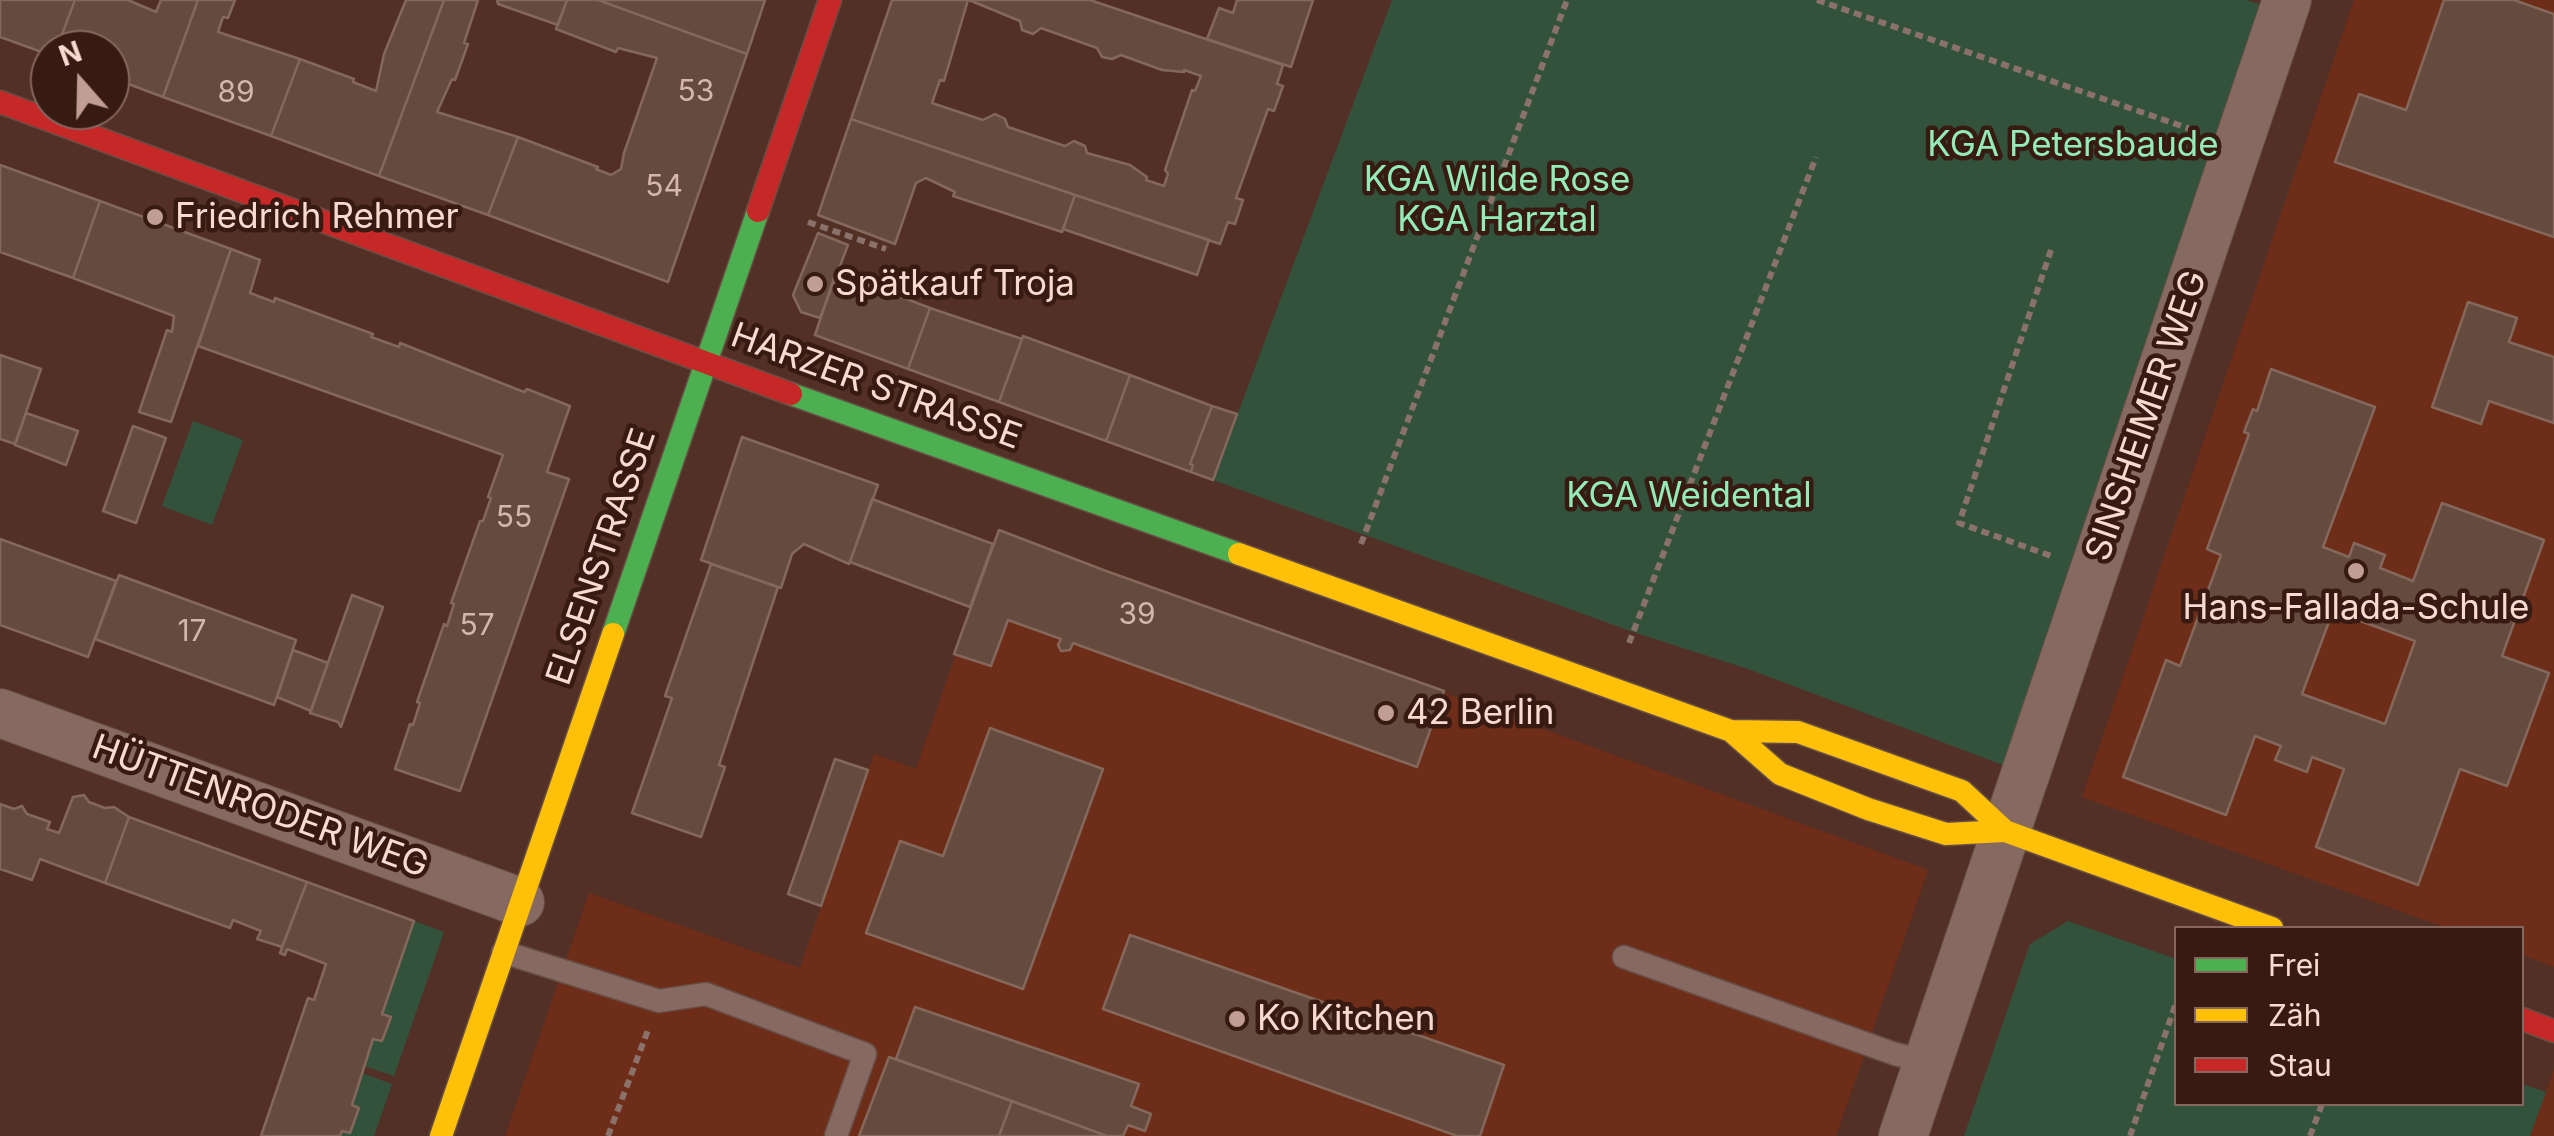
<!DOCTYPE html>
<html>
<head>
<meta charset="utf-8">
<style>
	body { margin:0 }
	#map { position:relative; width:2554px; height:1136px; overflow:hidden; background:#533026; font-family:Inter,sans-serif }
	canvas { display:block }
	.legend { position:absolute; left:2174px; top:926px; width:350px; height:180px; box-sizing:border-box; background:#371b12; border:2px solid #85675e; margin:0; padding:12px 18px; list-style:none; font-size:30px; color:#fadad0 }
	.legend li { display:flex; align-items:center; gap:20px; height:50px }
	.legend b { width:50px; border:2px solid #85675e }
	.north { position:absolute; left:30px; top:30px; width:100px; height:100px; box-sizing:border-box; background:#371b12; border:2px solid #85675e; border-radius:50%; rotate:340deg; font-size:28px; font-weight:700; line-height:40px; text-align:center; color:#fadad0 }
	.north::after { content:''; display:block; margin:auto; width:35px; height:45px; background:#c09e94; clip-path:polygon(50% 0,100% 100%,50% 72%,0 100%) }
</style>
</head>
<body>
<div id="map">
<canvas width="2554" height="1136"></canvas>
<ul class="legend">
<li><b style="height:12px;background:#4caf50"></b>Frei</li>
<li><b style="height:12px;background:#ffc107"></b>Zäh</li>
<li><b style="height:12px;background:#c62828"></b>Stau</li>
</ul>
<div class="north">N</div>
</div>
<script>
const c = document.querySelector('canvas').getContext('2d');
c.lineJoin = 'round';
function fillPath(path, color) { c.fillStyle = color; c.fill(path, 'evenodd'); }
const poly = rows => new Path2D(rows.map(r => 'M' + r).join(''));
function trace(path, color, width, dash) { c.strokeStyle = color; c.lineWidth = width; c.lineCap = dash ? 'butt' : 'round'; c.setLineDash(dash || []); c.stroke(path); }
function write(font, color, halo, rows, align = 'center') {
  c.font = font + ' Inter,sans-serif'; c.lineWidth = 9; c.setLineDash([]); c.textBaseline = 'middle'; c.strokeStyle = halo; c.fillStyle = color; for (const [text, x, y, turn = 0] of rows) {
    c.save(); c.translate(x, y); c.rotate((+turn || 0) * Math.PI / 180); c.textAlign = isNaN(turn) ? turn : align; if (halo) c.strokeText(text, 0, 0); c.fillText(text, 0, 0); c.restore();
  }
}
fillPath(poly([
	[2354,0,2554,0,2554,967,2522,955,2522,928,2447,928,2082,797],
	[999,530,1928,870,1836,1136,505,1136,589,893,800,968,874,754,916,769],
	[2554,1070,2554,1136,2530,1136]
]), '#6e2d18');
fillPath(poly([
	[1392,0,2246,0,2271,8,2008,767,1748,669,1633,632,1213,480],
	[193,421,243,440,212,525,162,506],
	[414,921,444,932,394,1076,364,1066,373,1039,382,1041,390,1018,382,1014],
	[2068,921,2176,959,2176,1104,2522,1104,2522,1084,2546,1092,2530,1136,1964,1136,2030,944],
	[362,1073,392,1084,374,1136,340,1136,342,1131,350,1133,359,1109,352,1105]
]), '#32523c');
const building = poly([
	[0,0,75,0,56,50,50,50,50,55,0,37,0,0],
	[75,0,128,0,156,12,161,0,198,0,163,97,110,77,110,50,56,50,75,0],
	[198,0,235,0,228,18,223,17,218,32,300,59,271,136,163,97,198,0],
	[406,0,444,0,379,176,271,136,300,59,354,79,353,82,376,91,384,54,406,0],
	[444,0,478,0,464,43,468,44,455,80,452,79,437,112,518,137,488,215,379,176,444,0],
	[497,0,567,0,558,25,498,4,497,0],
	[567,0,598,0,747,54,668,282,488,215,518,137,598,167,596,169,611,175,621,169,624,153,657,58,618,48,616,52,556,29,567,0],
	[598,0,765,0,747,54,598,0],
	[892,0,968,0,944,81,940,80,932,103,983,120,995,114,1005,119,1008,127,1065,146,1074,141,1085,146,1087,153,1130,165,1147,177,1146,180,1164,186,1168,174,1165,170,1192,90,1195,91,1201,76,1184,70,1184,72,1162,70,1121,55,1112,59,1102,57,1097,48,1041,28,1033,34,1022,30,1020,21,969,0,1090,0,1283,65,1277,84,1283,86,1274,111,1268,109,1236,198,1243,200,1235,224,1228,222,1220,244,851,119,892,0],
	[1237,0,1313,0,1291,67,1207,39,1219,8,1233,13,1237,0],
	[2444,0,2514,0,2554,14,2554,237,2335,162,2359,94,2406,110,2444,0],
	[851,119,1075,195,1062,232,953,196,955,192,926,178,916,183,895,244,818,215,851,119],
	[0,165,100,201,73,278,0,252,0,165],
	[1075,195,1209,240,1197,275,1063,229,1075,195],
	[100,201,231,249,171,422,139,412,167,330,172,332,174,316,73,278,100,201],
	[818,233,848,245,820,318,801,312,793,295,818,233],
	[231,249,260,260,250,293,274,302,275,298,373,334,371,337,399,347,400,343,524,392,527,389,570,406,547,472,569,479,460,791,395,769,410,724,413,725,420,703,417,702,444,624,447,626,454,604,451,603,480,521,483,521,491,498,488,497,503,455,198,346,231,249],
	[836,272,930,308,908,369,815,335,836,272],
	[2468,302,2517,318,2509,342,2554,357,2554,423,2489,401,2481,424,2432,407,2468,302],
	[930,308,1022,339,999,402,908,369,930,308],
	[1023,336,1130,375,1106,441,999,402,1023,336],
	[0,355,41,369,15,444,0,439,0,355],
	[2271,369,2375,407,2323,547,2349,557,2354,543,2385,555,2380,568,2413,581,2442,503,2544,540,2502,656,2549,673,2507,786,2460,769,2418,885,2316,847,2344,769,2312,757,2307,772,2275,760,2281,746,2255,736,2226,815,2123,777,2166,660,2180,666,2221,555,2207,549,2249,434,2244,432,2253,409,2257,411,2271,369],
	[2333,611,2415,641,2385,724,2302,694,2333,611],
	[1130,375,1212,406,1190,464,1193,465,1191,472,1106,441,1130,375],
	[1212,406,1237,414,1213,480,1191,472,1193,465,1190,464,1212,406],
	[26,413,78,431,66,465,15,445,26,413],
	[133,426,166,438,136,523,103,511,133,426],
	[742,437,878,485,849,564,804,544,792,554,781,588,701,560,742,437],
	[872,499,993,544,970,607,850,562,872,499],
	[999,530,1106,571,1444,691,1417,767,1081,646,1073,643,1070,650,1061,651,1058,645,1061,639,1008,620,991,666,954,654,999,530],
	[0,539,116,581,88,657,0,625,0,539],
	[711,564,778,587,719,765,725,767,701,837,632,813,672,698,665,696,711,564],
	[119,575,296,640,274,705,95,639,119,575],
	[352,595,383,607,341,727,338,722,310,713,352,595],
	[293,650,328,663,311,711,277,697,293,650],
	[990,728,1103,769,1023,989,866,933,900,841,943,856,990,728],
	[835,759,868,770,821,906,788,894,835,759],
	[84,795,89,802,105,808,114,807,129,817,105,883,40,859,32,880,0,869,0,804,14,809,22,806,27,814,50,822,47,829,59,833,73,797,84,795],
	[129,817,307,882,282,947,257,939,261,931,233,920,230,928,105,883,129,817],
	[307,882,414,921,382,1014,391,1017,382,1041,373,1039,352,1105,359,1108,350,1133,342,1131,340,1136,261,1136,308,998,314,1000,326,964,287,949,285,955,280,953,307,882],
	[1130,935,1504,1065,1480,1136,1457,1136,1103,1009,1130,935],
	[915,1007,1139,1084,1131,1106,1151,1114,1145,1131,1128,1125,1123,1136,1107,1136,896,1059,915,1007],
	[889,1057,1012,1101,999,1136,859,1136,889,1057],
	[1012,1101,1107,1136,999,1136,1012,1101]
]);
fillPath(building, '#644b3e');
trace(building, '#84685b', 2.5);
const lane = poly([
	[503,952,659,1001,706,994,865,1054,836,1136],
	[1624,957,1895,1054,1928,1062]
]);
const street = poly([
	[0,713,520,902],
	[1903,1136,2287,0]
]);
const fast = poly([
	[791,394,1239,554],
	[613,634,758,211]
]);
const slow = poly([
	[1239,554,1731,731,1798,732,1962,791,2005,831],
	[1731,731,1780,774,1868,809,1946,834,2005,831,2272,928],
	[441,1136,613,634]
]);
const jam = poly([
	[0,102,791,394],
	[758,211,830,0],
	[2522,1019,2554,1031]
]);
trace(lane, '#674e45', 25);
trace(street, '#674e45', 50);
trace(fast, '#674e45', 25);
trace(slow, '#674e45', 25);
trace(jam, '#674e45', 25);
trace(poly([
	[1817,0,2199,132],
	[808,222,886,249],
	[2051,250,1959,523,2054,557],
	[1361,544,1567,0],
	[1629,643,1816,157],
	[608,1136,648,1030],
	[2130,1136,2176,1003],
	[2310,1136,2322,1104]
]), '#8a7169', 6, [8, 5]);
trace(lane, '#866961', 22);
trace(street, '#866961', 48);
trace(fast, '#4caf50', 22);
trace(slow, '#ffc107', 22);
trace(jam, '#c62828', 22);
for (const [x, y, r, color] of [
	[155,217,10,"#c09e94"],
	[815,284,10,"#c09e94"],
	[2356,571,10,"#c09e94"],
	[1386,713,10,"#c09e94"],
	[1237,1019,10,"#c09e94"]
]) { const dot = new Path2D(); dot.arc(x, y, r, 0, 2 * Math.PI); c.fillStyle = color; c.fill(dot); trace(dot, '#371b12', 4); }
write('30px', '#d4b6ac', null, [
	["53",696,92],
	["89",236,93],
	["54",664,187],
	["55",514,518],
	["39",1137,615],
	["57",477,626],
	["17",192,632]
]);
write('35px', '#93ecb8', '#371b12', [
	["KGA Petersbaude",2073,145],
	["KGA Wilde Rose",1497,180],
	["KGA Harztal",1497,220],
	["KGA Weidental",1689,496]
]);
write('35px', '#fadad0', '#371b12', [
	["Friedrich Rehmer",175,217],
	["Spätkauf Troja",835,284],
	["Hans-Fallada-Schule",2356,608,"center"],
	["42 Berlin",1406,713],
	["Ko Kitchen",1257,1019]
], 'left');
write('35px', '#fadad0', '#371b12', [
	["HARZER STRASSE",876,387,20],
	["SINSHEIMER WEG",2147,416,-71],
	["ELSENSTRASSE",602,557,-71],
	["HÜTTENRODER WEG",260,807,20]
]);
</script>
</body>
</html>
